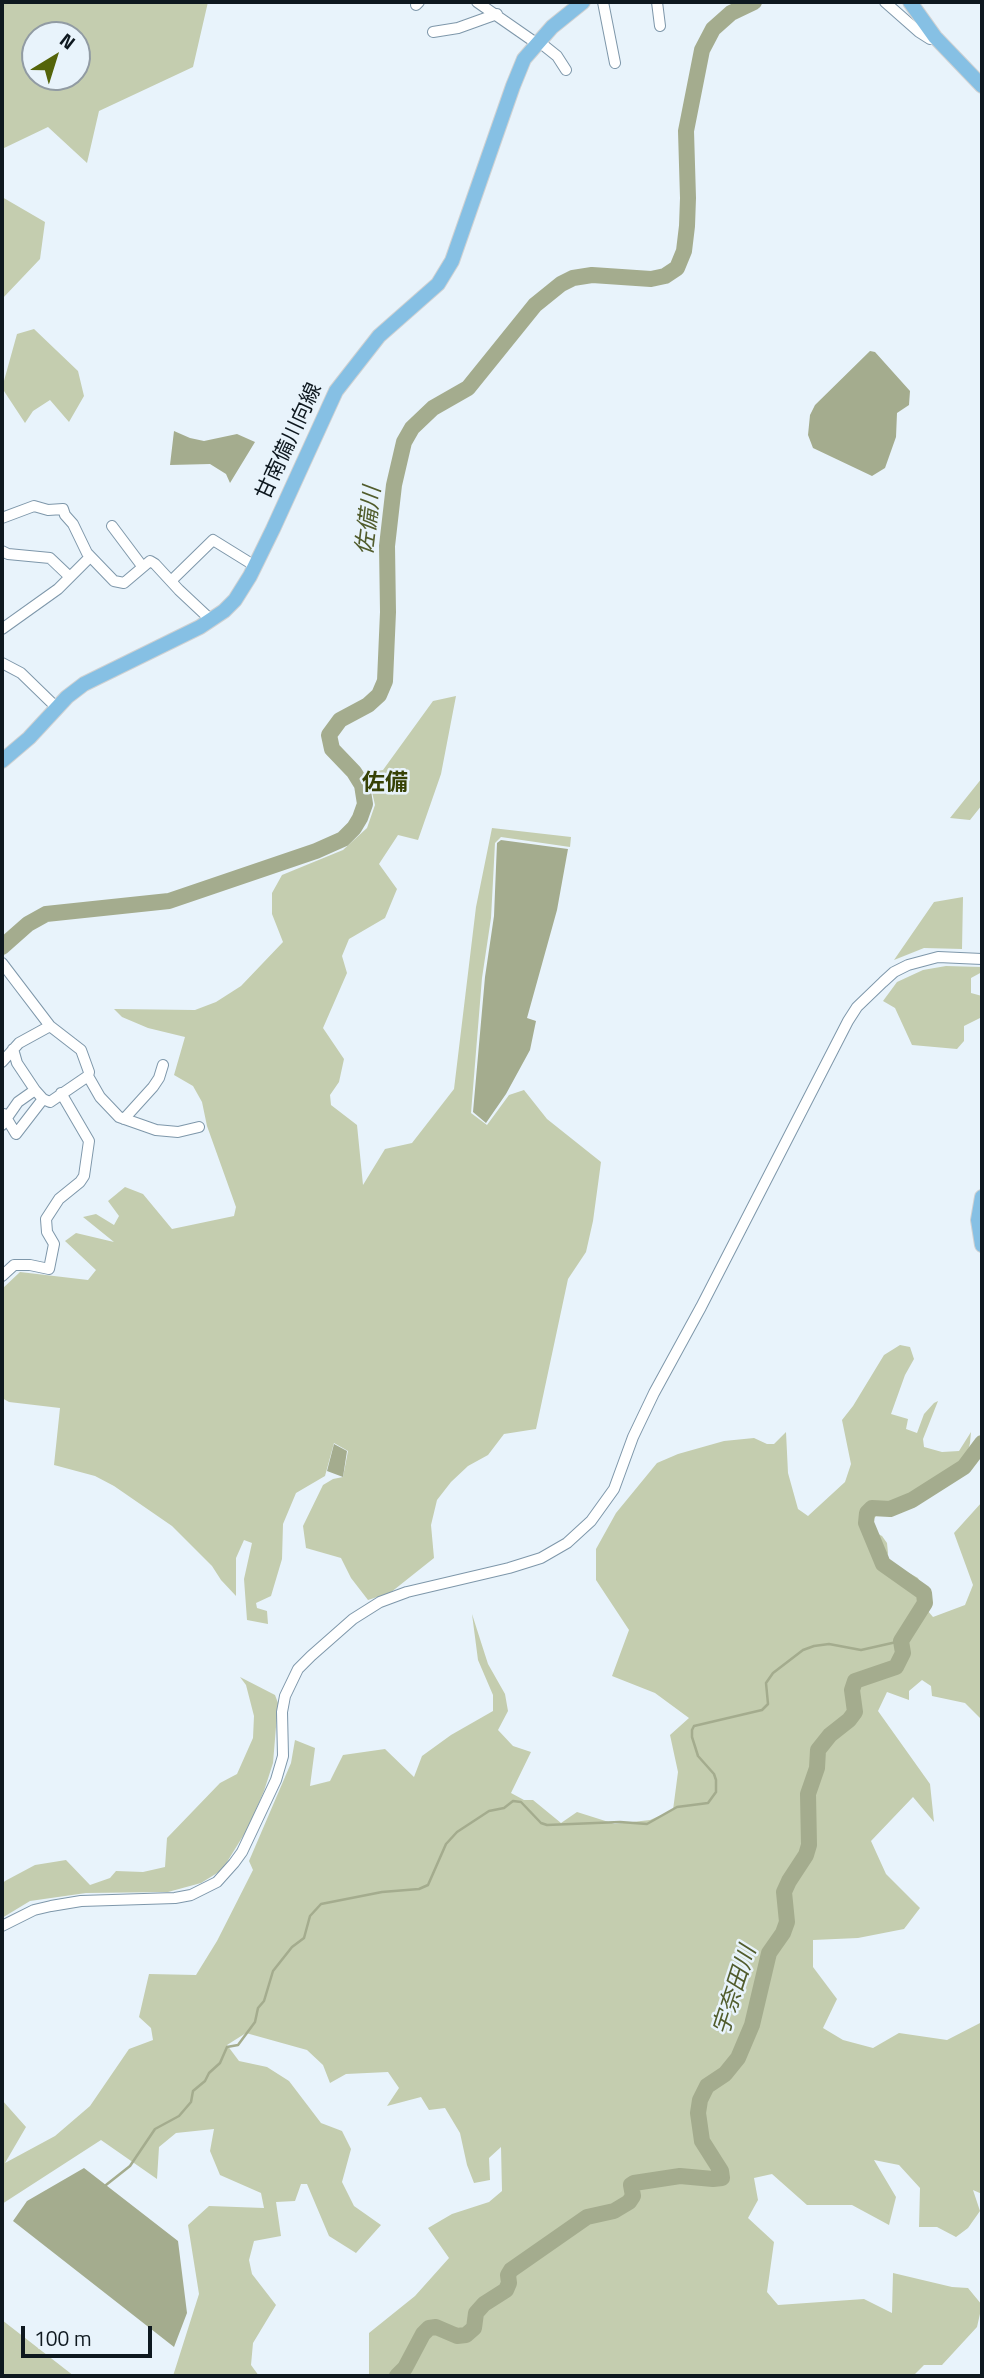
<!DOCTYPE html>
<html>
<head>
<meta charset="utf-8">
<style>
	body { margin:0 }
	#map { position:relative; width:984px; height:2378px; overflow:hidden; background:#e8f3fb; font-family:"Titillium Web",sans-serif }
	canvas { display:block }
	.frame { position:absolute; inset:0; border:4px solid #0e181f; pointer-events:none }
	.north { position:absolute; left:21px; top:21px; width:70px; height:70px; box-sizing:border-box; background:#e8f3fb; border:2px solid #919ba3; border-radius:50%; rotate:38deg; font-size:19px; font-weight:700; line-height:28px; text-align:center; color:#0e181f }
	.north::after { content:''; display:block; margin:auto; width:24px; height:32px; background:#54640a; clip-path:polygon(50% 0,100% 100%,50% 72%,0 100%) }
	.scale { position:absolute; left:21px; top:2326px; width:131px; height:32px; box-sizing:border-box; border:4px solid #0e181f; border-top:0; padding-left:9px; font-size:21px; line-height:24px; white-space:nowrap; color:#0e181f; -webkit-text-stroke:5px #e8f3fb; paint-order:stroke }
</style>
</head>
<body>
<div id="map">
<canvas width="984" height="2378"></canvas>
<div class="frame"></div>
<div class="north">N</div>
<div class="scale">100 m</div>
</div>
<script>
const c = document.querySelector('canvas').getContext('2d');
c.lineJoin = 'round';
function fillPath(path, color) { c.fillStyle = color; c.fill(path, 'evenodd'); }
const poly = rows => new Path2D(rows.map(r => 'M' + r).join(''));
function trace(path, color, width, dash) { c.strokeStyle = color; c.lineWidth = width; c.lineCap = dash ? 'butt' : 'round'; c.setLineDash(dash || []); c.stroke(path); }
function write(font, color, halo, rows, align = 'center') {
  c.font = font + ' "Titillium Web","Noto Sans JP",sans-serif'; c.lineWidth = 5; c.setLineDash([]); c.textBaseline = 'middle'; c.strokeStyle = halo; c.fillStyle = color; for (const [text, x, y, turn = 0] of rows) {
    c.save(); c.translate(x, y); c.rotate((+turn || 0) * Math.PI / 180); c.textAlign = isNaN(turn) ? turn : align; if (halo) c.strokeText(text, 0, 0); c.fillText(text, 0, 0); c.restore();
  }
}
fillPath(poly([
	[2,2,208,2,193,67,99,111,87,163,48,127,2,149],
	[77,35,77,77,35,77,35,35],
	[2,197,45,222,40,259,2,299],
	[34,329,78,371,84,396,69,422,50,400,33,411,25,423,2,388,17,334],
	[456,696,441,774,418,840,398,835,379,864,397,889,385,918,349,939,342,956,347,973,323,1028,344,1059,339,1082,330,1095,331,1105,357,1125,363,1185,385,1149,412,1143,454,1089,476,907,492,828,571,837,570,847,501,837,495,843,491,918,482,978,471,1113,487,1125,509,1095,524,1090,547,1119,601,1162,593,1221,586,1252,568,1279,536,1429,504,1434,488,1455,468,1466,451,1482,437,1500,431,1525,434,1558,390,1593,368,1600,351,1578,341,1558,306,1548,303,1526,323,1485,333,1479,343,1477,348,1451,334,1443,325,1476,296,1493,283,1524,282,1559,271,1596,256,1603,257,1608,267,1611,268,1624,247,1620,244,1579,252,1543,244,1540,236,1558,236,1596,221,1580,212,1566,172,1526,114,1486,95,1476,54,1465,60,1408,9,1402,2,1398,2,1289,20,1272,88,1280,96,1270,65,1241,76,1233,114,1242,83,1217,96,1214,114,1225,119,1216,108,1201,125,1187,143,1194,172,1229,234,1216,236,1207,207,1126,202,1102,193,1086,174,1075,185,1037,148,1028,122,1017,114,1009,195,1010,216,1002,241,986,283,942,272,914,272,893,282,875,343,850,367,828,375,805,370,783,370,772,383,770,433,701],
	[982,778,982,805,970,820,950,818],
	[963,897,962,949,924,948,894,960,934,902],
	[946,966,982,967,982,972,971,978,971,993,982,996,982,1017,964,1026,964,1041,957,1049,912,1045,895,1008,883,1001,897,982,923,970],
	[900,1345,910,1347,914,1359,905,1375,891,1414,908,1419,906,1429,917,1433,924,1414,934,1403,938,1401,923,1439,924,1447,942,1452,959,1451,971,1432,970,1443,966,1459,953,1475,914,1501,879,1512,867,1528,882,1536,887,1543,888,1553,884,1565,891,1570,909,1573,918,1578,922,1589,921,1603,933,1617,965,1605,973,1585,954,1533,982,1502,982,1720,965,1703,932,1696,931,1686,922,1680,909,1691,909,1700,887,1692,878,1711,930,1784,934,1822,913,1797,871,1841,886,1874,920,1908,904,1929,858,1938,813,1940,813,1967,837,1999,823,2028,843,2040,873,2048,899,2033,947,2040,982,2022,982,2194,973,2190,980,2211,968,2228,956,2237,937,2227,919,2227,920,2188,899,2165,874,2160,896,2197,889,2225,852,2205,807,2205,772,2174,754,2178,758,2200,748,2218,774,2242,767,2292,778,2305,864,2299,892,2313,893,2273,952,2287,968,2288,982,2305,977,2327,942,2365,924,2365,913,2376,369,2376,369,2333,415,2296,449,2258,428,2228,452,2214,489,2202,502,2191,501,2147,489,2158,490,2180,474,2183,467,2165,460,2133,445,2108,429,2110,421,2097,387,2106,399,2088,388,2072,346,2074,330,2083,323,2065,307,2050,246,2033,227,2045,239,2061,267,2067,289,2081,321,2123,342,2131,351,2149,342,2182,354,2206,381,2225,356,2253,329,2236,307,2184,301,2184,295,2201,276,2202,281,2236,254,2241,249,2260,252,2274,276,2305,253,2343,251,2365,259,2376,173,2376,199,2294,188,2225,209,2206,264,2208,261,2193,220,2175,210,2151,214,2129,176,2133,159,2147,157,2179,101,2140,2,2204,2,2100,26,2127,5,2163,55,2136,90,2106,129,2049,153,2040,151,2028,139,2017,149,1974,196,1975,217,1941,253,1870,249,1861,291,1763,295,1740,315,1748,310,1786,330,1781,343,1755,385,1749,414,1777,422,1756,451,1735,493,1711,493,1695,478,1660,472,1614,488,1664,505,1694,508,1711,498,1730,513,1746,531,1752,511,1793,524,1800,533,1800,561,1823,577,1812,615,1824,650,1820,673,1810,678,1772,670,1735,689,1718,655,1693,612,1676,629,1630,596,1580,596,1549,616,1513,657,1463,678,1454,724,1441,754,1438,767,1444,774,1444,786,1432,788,1473,798,1509,808,1516,845,1482,851,1464,842,1420,853,1406,884,1355],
	[240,1677,275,1695,278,1703,273,1763,264,1791,248,1828,222,1870,201,1883,168,1892,86,1893,30,1901,2,1918,2,1884,5,1881,35,1865,66,1860,90,1885,110,1878,116,1871,143,1872,165,1867,167,1838,220,1783,237,1774,253,1738,254,1716,246,1685],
	[2,2320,74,2376,2,2376]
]), '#c4cdaf');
fillPath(poly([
	[870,351,875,352,910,391,909,405,897,413,896,437,885,468,872,476,813,448,808,435,810,415,815,405],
	[174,431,190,438,204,441,237,434,255,442,230,483,226,474,210,464,170,465],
	[501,840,568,849,557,910,527,1018,536,1021,530,1050,506,1094,486,1123,473,1112,485,977,494,916,497,843],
	[334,1444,347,1451,343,1477,327,1471],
	[84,2168,178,2241,187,2313,174,2347,13,2221,27,2201]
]), '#a4ac8e');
trace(poly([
	[106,2185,130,2166,155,2129,179,2116,191,2102,193,2091,205,2081,209,2073,220,2063,227,2047,238,2045,255,2022,258,2008,264,2001,273,1971,292,1947,304,1938,310,1916,321,1904,382,1892,419,1889,428,1885,446,1844,457,1832,489,1811,504,1808,513,1801,521,1802,541,1823,547,1825,620,1822,647,1824,677,1807,708,1803,716,1792,716,1780,714,1774,698,1756,692,1737,692,1730,694,1726,762,1710,768,1704,766,1683,773,1673,803,1650,814,1646,829,1644,861,1650,901,1641]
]), '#a4ac8e', 2.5);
trace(poly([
	[2,947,28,924,46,914,169,901,316,851,343,839,354,828,360,818,365,804,362,785,354,772,332,749,329,735,340,720,368,705,379,695,385,681,388,612,387,546,394,485,404,442,412,428,433,408,468,388,535,305,561,284,573,278,592,275,651,279,665,276,677,268,684,251,687,226,688,198,686,131,702,50,713,29,731,13,754,2],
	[397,2376,405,2368,423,2334,429,2328,436,2327,457,2336,466,2335,474,2328,476,2313,484,2304,506,2290,509,2283,508,2275,511,2270,587,2217,614,2211,629,2202,633,2196,631,2185,634,2183,680,2176,713,2179,722,2178,721,2171,702,2141,698,2113,700,2100,707,2086,725,2074,738,2058,752,2025,769,1953,783,1933,787,1922,784,1892,789,1881,806,1855,809,1845,808,1794,817,1768,818,1750,830,1735,849,1720,855,1712,852,1690,855,1681,896,1667,903,1653,901,1641,925,1603,924,1593,883,1564,866,1523,867,1513,872,1508,890,1509,912,1500,964,1467,982,1443]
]), '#a4ac8e', 16);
const minor = poly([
	[477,2,536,43,542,44,557,56,566,70],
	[603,2,615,63],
	[657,2,660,26],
	[885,2,919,32,930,39,935,37],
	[416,5,419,2],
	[433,32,458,28,497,14],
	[2,518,34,506,48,510,63,509,65,515,73,524,87,553,114,581,124,583,150,561,155,564,179,590,211,620],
	[112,526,142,566],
	[2,551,8,554,50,558,70,577],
	[171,581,213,540,255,566],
	[2,629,58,589,90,557],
	[2,663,21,673,57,708],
	[2,963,50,1026,81,1050,89,1072,88,1076,100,1097,119,1117,156,1130,178,1132,199,1127],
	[13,1049,17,1063,35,1090],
	[2,1062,19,1043,50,1026],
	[4,1114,16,1134,43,1099],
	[124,1119,153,1087,159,1078,163,1065],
	[2,1125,18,1102,35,1090,43,1099,50,1102,88,1076],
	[2,1276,14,1265,30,1265,49,1269,54,1244,47,1232,46,1219,59,1199,80,1182,84,1176,89,1141,61,1093],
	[2,1926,34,1910,51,1906,81,1901,175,1898,191,1895,217,1882,234,1863,242,1852,276,1780,283,1756,282,1712,285,1696,298,1669,311,1656,353,1619,380,1602,407,1592,509,1568,541,1558,567,1543,591,1521,614,1489,633,1437,654,1393,701,1307,848,1021,857,1007,883,982,894,972,908,965,938,957,982,959]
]);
const major = poly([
	[910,2,935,37,982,86],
	[2,761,29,738,67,697,84,684,200,627,224,611,235,600,250,576,273,529,336,391,379,336,438,284,452,261,513,86,524,59,552,27,583,2],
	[982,1197,978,1220,982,1245]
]);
trace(minor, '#7e97aa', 12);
trace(major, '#cfd1d2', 16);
trace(minor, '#fff', 10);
trace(major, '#86c0e4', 14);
write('21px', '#0e181f', '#e8f3fb', [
	["甘南備川向線",290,442,-65]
]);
write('italic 23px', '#515c2c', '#e8f3fb', [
	["佐備川",370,521,-83],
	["宇奈田川",736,1991,-72]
]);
write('bold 23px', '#374206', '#e8f3fb', [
	["佐備",385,784]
]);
</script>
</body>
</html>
